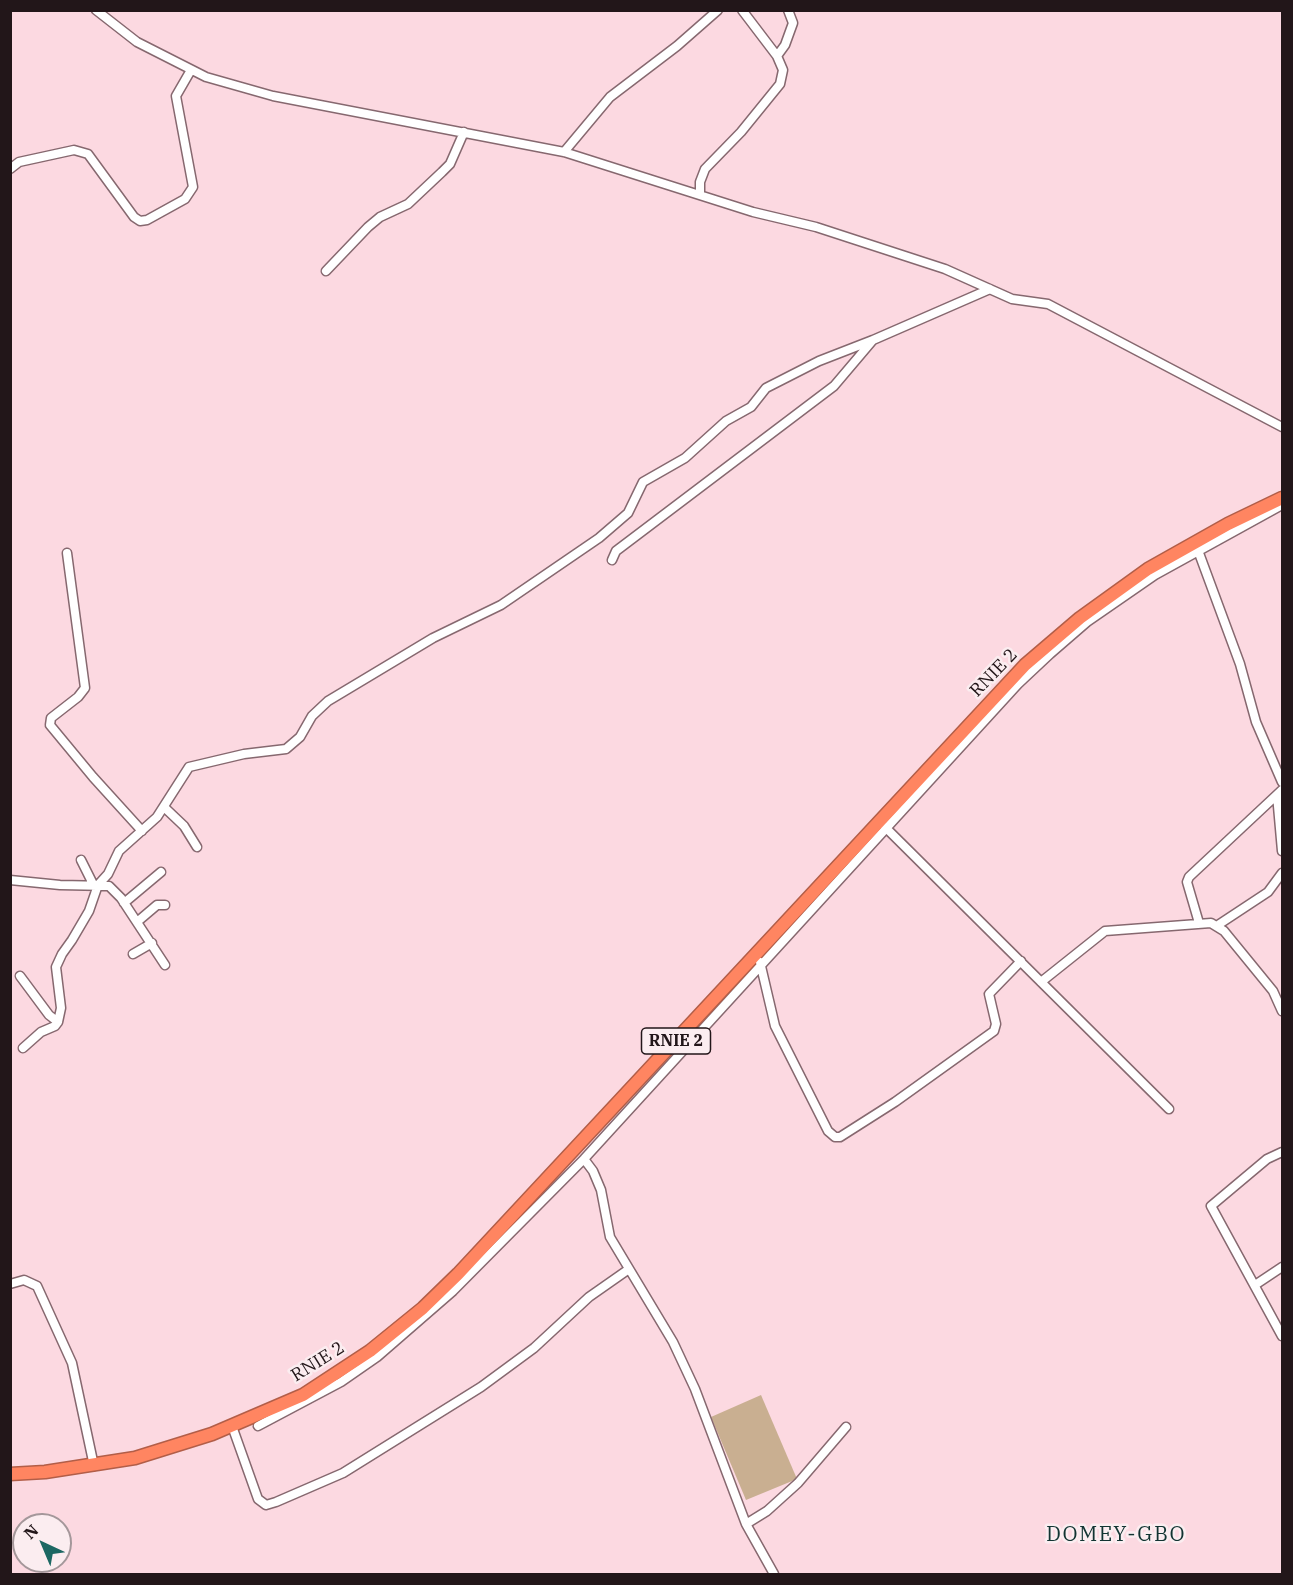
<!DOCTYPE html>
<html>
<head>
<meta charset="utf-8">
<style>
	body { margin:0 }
	#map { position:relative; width:1293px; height:1585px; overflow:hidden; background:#fcd9e1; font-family:"IBM Plex Serif",serif }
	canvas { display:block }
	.frame { position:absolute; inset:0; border:12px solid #221619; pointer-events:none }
	.north { position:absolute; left:12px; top:1513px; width:60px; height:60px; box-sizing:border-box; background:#fbedf0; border:2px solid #a4979a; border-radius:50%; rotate:316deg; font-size:16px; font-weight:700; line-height:24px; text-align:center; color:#221619 }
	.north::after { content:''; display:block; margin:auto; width:21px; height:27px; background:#1c6863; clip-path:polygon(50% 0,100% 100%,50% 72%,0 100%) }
</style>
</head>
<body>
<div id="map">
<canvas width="1293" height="1585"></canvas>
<div class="frame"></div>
<div class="north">N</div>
</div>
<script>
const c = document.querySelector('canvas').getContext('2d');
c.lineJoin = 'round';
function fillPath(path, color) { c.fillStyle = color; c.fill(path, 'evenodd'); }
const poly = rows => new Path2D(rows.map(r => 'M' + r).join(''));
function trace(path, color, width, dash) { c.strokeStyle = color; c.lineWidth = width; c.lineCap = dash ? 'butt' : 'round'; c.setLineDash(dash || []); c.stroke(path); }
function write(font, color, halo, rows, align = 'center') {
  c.font = font + ' "IBM Plex Serif",serif'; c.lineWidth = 5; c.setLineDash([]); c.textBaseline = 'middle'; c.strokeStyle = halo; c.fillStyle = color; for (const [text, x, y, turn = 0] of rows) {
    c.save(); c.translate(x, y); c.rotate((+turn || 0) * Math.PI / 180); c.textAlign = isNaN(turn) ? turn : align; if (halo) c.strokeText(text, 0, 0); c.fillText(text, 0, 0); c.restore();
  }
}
fillPath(poly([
	[761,1395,797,1479,746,1500,711,1417]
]), '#c9af91');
const minor = poly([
	[96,10,137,42,206,77,273,96,564,152,753,212,816,227,945,269,1012,299,1048,304,1282,427],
	[777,56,785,45,793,23,788,10],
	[564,152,610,97,677,46,718,10],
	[10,169,19,162,74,150,88,154,134,217,140,221,147,220,185,199,193,187,176,96,191,70],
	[700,195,700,182,705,169,741,132,780,84,783,70,777,56,742,10],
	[326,271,368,227,380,217,408,204,442,172,450,164,464,132],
	[1196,545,1240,664,1256,722,1282,782],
	[67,553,85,688,78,697,51,718,50,725,93,777,142,831],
	[612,560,616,551,834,386,873,340,990,289],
	[1277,795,1282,851],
	[164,807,184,826,197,847],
	[883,825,1169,1109],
	[81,860,93,884],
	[10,880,60,885,109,886,121,898,165,965],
	[124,903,161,872],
	[137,922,157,905,165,905],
	[1199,923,1187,882,1189,877,1282,790],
	[1218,925,1268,892,1282,873],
	[133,954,152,943],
	[760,962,775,1026,828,1131,835,1137,840,1137,895,1102,994,1031,996,1024,989,994,1021,961],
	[20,976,49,1015,58,1022,55,1026,41,1032,23,1048],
	[1041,982,1105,931,1211,923,1224,931,1273,991,1282,1011],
	[58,1022,61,1008,56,967,62,954,72,940,89,911,98,885,108,874,119,851,157,817,189,767,244,754,286,749,300,737,312,716,328,701,433,638,501,605,599,538,628,513,643,482,685,458,726,421,751,407,766,388,819,361,873,340],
	[1282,1152,1267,1159,1211,1206,1282,1336],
	[584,1159,593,1171,601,1190,610,1237,673,1342,695,1389,746,1524,774,1574],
	[10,1284,24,1280,37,1286,72,1363,94,1466],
	[1255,1285,1282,1267],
	[232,1426,258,1499,266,1505,276,1502,343,1473,481,1387,534,1348,589,1297,629,1269],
	[258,1426,341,1382,377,1357,453,1291,584,1159,1018,684,1050,654,1087,622,1155,575,1282,505],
	[746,1524,767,1511,798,1483,846,1427]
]);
const highway = poly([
	[10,1474,45,1472,135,1458,212,1434,303,1395,370,1351,423,1308,458,1274,1025,665,1080,618,1148,569,1228,524,1282,498]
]);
trace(minor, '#86686f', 11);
trace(highway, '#b25e48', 15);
trace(minor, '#fff', 8);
trace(highway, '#ff8561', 12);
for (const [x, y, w] of [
	[676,1041,69]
]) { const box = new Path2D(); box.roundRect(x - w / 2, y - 13, w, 26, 4.5); c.fillStyle = '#fbedf0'; c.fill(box); trace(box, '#221619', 1.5); }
write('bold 16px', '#221619', null, [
	["RNIE 2",676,1041]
]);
write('18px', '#221619', '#fbedf0', [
	["RNIE 2",994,673,-46],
	["RNIE 2",318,1362,-32]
]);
c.letterSpacing = '1.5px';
write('21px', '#123432', '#fbedf0', [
	["DOMEY-GBO",1116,1535]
]);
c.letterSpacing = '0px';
</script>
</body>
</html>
